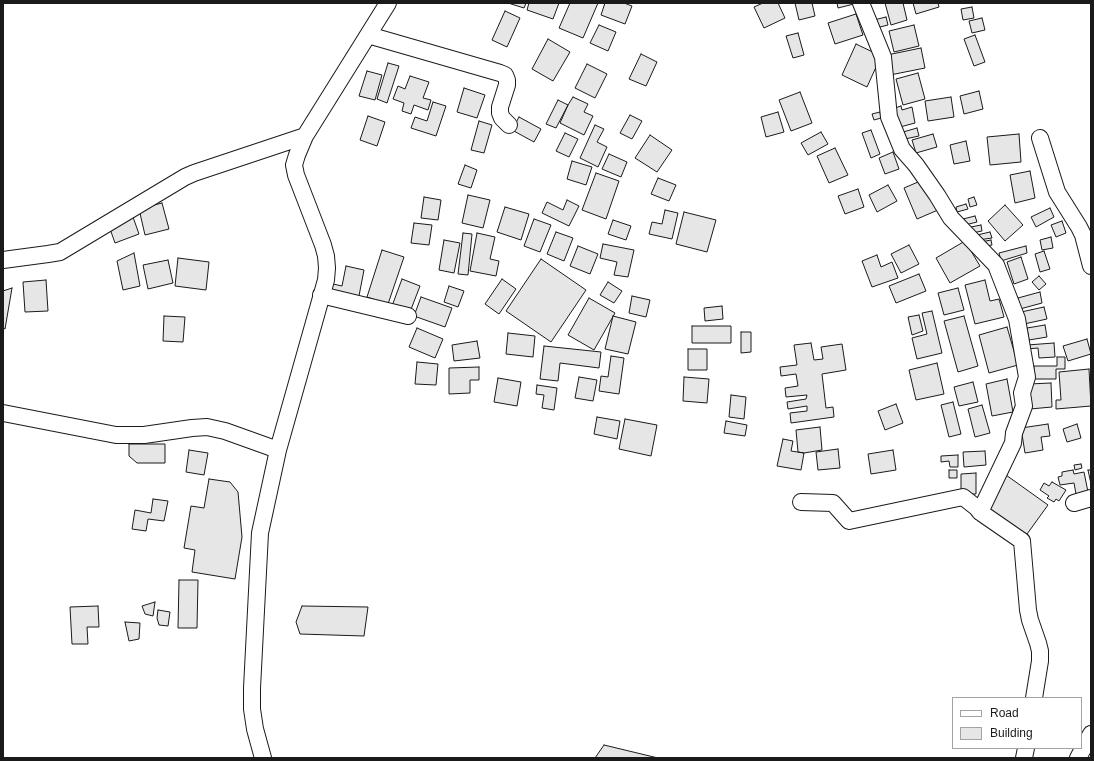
<!DOCTYPE html>
<html>
<head>
<meta charset="utf-8">
<style>
	body { margin:0 }
	#map { position:relative; width:1094px; height:761px; overflow:hidden; background:#fff; font-family:Helvetica,sans-serif }
	canvas { display:block }
	.frame { position:absolute; inset:0; border:4px solid #1a1a1a; pointer-events:none }
	.legend { position:absolute; left:952px; top:697px; width:130px; height:52px; box-sizing:border-box; background:#fff; border:1px solid #a3a3a3; margin:0; padding:5px 7px; list-style:none; font-size:12px; color:#1a1a1a }
	.legend li { display:flex; align-items:center; gap:8px; height:20px }
	.legend b { width:20px; border:1px solid #a3a3a3 }
</style>
</head>
<body>
<div id="map">
<canvas width="1094" height="761"></canvas>
<div class="frame"></div>
<ul class="legend">
<li><b style="height:5px;background:#fff"></b>Road</li>
<li><b style="height:11px;background:#e6e6e6"></b>Building</li>
</ul>
</div>
<script>
const c = document.querySelector('canvas').getContext('2d');
c.lineJoin = 'round';
function fillPath(path, color) { c.fillStyle = color; c.fill(path, 'evenodd'); }
const poly = rows => new Path2D(rows.map(r => 'M' + r).join(''));
function trace(path, color, width, dash) { c.strokeStyle = color; c.lineWidth = width; c.lineCap = dash ? 'butt' : 'round'; c.setLineDash(dash || []); c.stroke(path); }
const building = poly([
	[508,3,526,3,524,8,508,3],
	[529,3,559,3,553,19,527,10,529,3],
	[570,3,598,3,583,38,559,28,570,3],
	[605,3,624,3,632,6,625,24,601,15,605,3],
	[763,3,778,3,785,18,764,28,754,7,763,3],
	[795,3,812,3,815,16,799,20,795,3],
	[837,3,854,3,854,4,838,8,837,3],
	[885,3,903,3,907,20,891,25,885,3],
	[913,3,938,3,939,7,916,14,913,3],
	[972,7,974,18,963,20,961,9,972,7],
	[505,11,520,18,507,47,492,40,505,11],
	[856,14,863,35,835,44,828,23,856,14],
	[886,17,888,25,876,28,874,20,886,17],
	[982,18,985,30,972,33,969,21,982,18],
	[599,25,616,32,608,51,590,43,599,25],
	[914,25,919,46,894,52,889,31,914,25],
	[798,33,804,55,793,58,786,36,798,33],
	[975,35,985,62,974,66,964,39,975,35],
	[548,39,570,52,553,81,532,69,548,39],
	[856,44,881,56,867,87,842,75,856,44],
	[921,48,925,68,885,76,887,55,921,48],
	[641,54,657,62,646,86,629,79,641,54],
	[388,63,399,66,387,103,377,99,388,63],
	[587,64,607,74,595,98,575,88,587,64],
	[367,71,382,75,375,100,359,96,367,71],
	[918,73,925,99,903,105,896,79,918,73],
	[410,76,429,82,423,98,431,100,428,110,414,105,411,114,402,111,404,103,393,99,398,86,405,89,410,76],
	[464,88,485,95,477,118,457,112,464,88],
	[979,91,983,109,964,114,960,96,979,91],
	[800,92,812,123,791,131,779,100,800,92],
	[573,97,588,104,584,112,593,116,584,135,560,123,568,105,573,97],
	[951,97,954,117,928,121,925,101,951,97],
	[558,100,568,105,556,128,546,124,558,100],
	[433,102,446,106,436,136,411,128,415,117,427,121,433,102],
	[901,106,902,110,912,107,915,123,900,127,895,108,901,106],
	[778,112,784,132,766,137,761,117,778,112],
	[880,112,881,118,874,120,872,114,880,112],
	[630,115,642,121,632,139,620,133,630,115],
	[368,116,385,122,377,146,360,140,368,116],
	[519,117,541,129,534,142,512,130,519,117],
	[479,121,492,125,484,153,471,150,479,121],
	[595,125,604,129,597,142,607,147,598,167,580,158,595,125],
	[917,128,919,136,905,139,903,132,917,128],
	[871,130,880,154,871,158,862,133,871,130],
	[821,132,828,144,808,155,801,143,821,132],
	[565,133,578,139,569,157,556,151,565,133],
	[933,134,937,147,916,153,912,140,933,134],
	[1019,134,1021,162,990,165,987,137,1019,134],
	[650,135,672,150,657,172,635,158,650,135],
	[966,141,970,161,954,164,950,145,966,141],
	[835,148,848,175,829,183,817,156,835,148],
	[893,152,899,169,885,174,879,158,893,152],
	[609,154,627,162,621,177,602,169,609,154],
	[572,161,592,167,586,185,567,179,572,161],
	[465,165,477,170,471,188,458,184,465,165],
	[1030,171,1035,198,1015,203,1010,175,1030,171],
	[596,173,619,181,606,219,582,210,596,173],
	[658,178,676,185,669,201,651,194,658,178],
	[925,179,938,210,917,219,904,188,925,179],
	[888,185,897,201,877,212,869,195,888,185],
	[858,189,864,207,845,214,838,196,858,189],
	[468,195,490,200,483,228,462,223,468,195],
	[424,197,441,200,438,220,421,218,424,197],
	[974,197,977,205,970,207,968,199,974,197],
	[567,200,579,206,569,226,542,213,547,202,563,210,567,200],
	[162,203,169,229,145,235,139,209,162,203],
	[966,204,968,209,957,212,956,207,966,204],
	[1005,205,1023,225,1005,241,988,221,1005,205],
	[505,207,529,214,521,240,497,232,505,207],
	[1050,208,1054,217,1036,227,1031,217,1050,208],
	[665,210,678,213,672,239,649,234,652,222,662,224,665,210],
	[684,212,716,220,707,252,676,244,684,212],
	[975,216,977,222,965,225,963,219,975,216],
	[133,217,139,234,115,243,109,226,133,217],
	[534,219,551,225,540,252,524,246,534,219],
	[613,220,631,226,626,240,608,234,613,220],
	[1062,221,1066,233,1056,237,1051,225,1062,221],
	[414,223,432,225,429,245,411,243,414,223],
	[981,225,982,231,972,233,971,227,981,225],
	[556,232,573,238,564,261,547,254,556,232],
	[990,232,992,238,978,240,977,235,990,232],
	[463,233,472,234,468,275,458,274,463,233],
	[477,233,495,237,490,259,499,261,496,276,470,271,477,233],
	[1051,237,1053,248,1042,250,1040,240,1051,237],
	[444,240,460,243,454,273,439,270,444,240],
	[991,240,992,245,982,247,981,242,991,240],
	[965,241,980,266,950,283,936,258,965,241],
	[603,244,634,250,628,277,614,275,617,262,600,258,603,244],
	[909,245,919,264,901,273,891,254,909,245],
	[578,246,598,254,590,274,570,266,578,246],
	[1026,246,1027,253,1001,261,999,253,1026,246],
	[382,250,404,257,388,304,367,297,382,250],
	[1044,251,1050,269,1040,272,1035,254,1044,251],
	[134,253,140,286,123,290,117,261,134,253],
	[877,255,881,267,892,262,898,278,872,287,862,261,877,255],
	[1021,257,1028,279,1014,284,1007,262,1021,257],
	[178,258,209,262,206,290,175,286,178,258],
	[541,259,586,290,551,342,506,311,541,259],
	[168,260,173,283,148,289,143,265,168,260],
	[346,266,364,270,358,301,331,295,333,284,342,286,346,266],
	[919,274,926,291,896,303,889,286,919,274],
	[1039,276,1046,284,1039,290,1032,282,1039,276],
	[402,279,420,286,410,312,392,306,402,279],
	[502,279,516,289,499,314,485,304,502,279],
	[46,280,48,311,25,312,23,282,46,280],
	[985,280,990,301,999,299,1004,317,975,324,965,285,985,280],
	[608,282,622,291,614,303,600,295,608,282],
	[449,286,464,291,458,307,444,302,449,286],
	[12,288,5,329,3,328,3,291,12,288],
	[958,288,964,310,944,315,938,293,958,288],
	[1040,292,1042,303,1020,309,1018,298,1040,292],
	[632,296,650,300,646,317,629,313,632,296],
	[421,297,452,308,445,327,414,316,421,297],
	[589,298,615,313,594,350,568,335,589,298],
	[722,306,723,319,705,321,704,308,722,306],
	[1044,307,1047,319,1024,324,1021,312,1044,307],
	[932,311,942,353,917,359,912,338,927,334,922,313,932,311],
	[919,315,923,331,912,335,908,317,919,315],
	[164,316,185,317,183,342,163,341,164,316],
	[613,316,636,322,628,354,605,349,613,316],
	[964,316,978,366,958,372,944,321,964,316],
	[1045,325,1047,337,1029,340,1027,328,1045,325],
	[692,326,731,326,731,343,692,343,692,326],
	[1007,327,1018,365,989,373,979,335,1007,327],
	[417,328,443,339,435,358,409,347,417,328],
	[741,332,751,332,751,352,741,353,741,332],
	[508,333,535,336,533,357,506,354,508,333],
	[1087,339,1091,354,1068,361,1063,346,1087,339],
	[477,341,480,358,454,361,452,345,477,341],
	[811,343,814,360,823,359,821,347,842,344,846,370,822,374,826,408,833,407,834,417,791,423,790,413,807,411,807,406,788,409,787,402,806,399,807,395,786,397,785,388,798,386,796,374,781,376,780,367,797,365,794,345,811,343],
	[1054,343,1055,357,1039,358,1038,348,1027,349,1027,345,1054,343],
	[544,346,601,352,599,368,560,363,558,381,540,379,544,346],
	[688,349,707,349,707,370,688,370,688,349],
	[611,356,624,358,619,394,599,391,601,376,608,377,611,356],
	[1057,357,1065,357,1065,369,1056,369,1056,379,1033,379,1034,366,1057,366,1057,357],
	[417,362,438,364,436,385,415,384,417,362],
	[937,363,944,394,916,400,909,370,937,363],
	[479,367,479,380,470,380,470,393,449,394,449,368,479,367],
	[1089,369,1091,406,1056,409,1056,400,1061,400,1059,372,1089,369],
	[579,377,597,380,593,401,575,398,579,377],
	[684,377,709,379,707,403,683,401,684,377],
	[498,378,521,382,517,406,494,402,498,378],
	[1007,379,1013,412,992,416,986,384,1007,379],
	[973,382,978,402,959,406,954,387,973,382],
	[1051,383,1052,407,1030,409,1029,384,1051,383],
	[537,385,557,388,554,410,542,408,544,395,536,394,537,385],
	[731,395,746,397,744,419,729,417,731,395],
	[953,402,961,434,949,437,941,405,953,402],
	[896,404,903,423,885,430,878,411,896,404],
	[982,405,990,433,975,437,968,409,982,405],
	[597,417,620,421,617,439,594,434,597,417],
	[625,419,657,425,651,456,619,449,625,419],
	[726,421,747,425,745,436,724,433,726,421],
	[1048,424,1050,436,1041,437,1043,450,1025,453,1021,428,1048,424],
	[1077,424,1081,438,1067,442,1063,429,1077,424],
	[820,427,822,450,804,453,798,452,796,430,820,427],
	[783,439,793,441,791,451,804,453,801,470,777,466,783,439],
	[129,444,165,444,165,463,137,463,129,456,129,444],
	[838,449,840,468,818,470,816,452,838,449],
	[189,450,208,453,204,475,186,472,189,450],
	[893,450,896,470,871,474,868,454,893,450],
	[985,451,986,465,964,467,963,452,985,451],
	[958,455,958,467,950,467,949,461,941,462,941,456,958,455],
	[1081,464,1082,468,1075,470,1074,465,1081,464],
	[949,470,957,470,957,478,949,478,949,470],
	[1073,470,1074,474,1084,472,1088,492,1076,494,1074,483,1060,485,1058,477,1062,476,1062,472,1073,470],
	[1088,470,1091,470,1091,484,1088,470],
	[976,473,976,494,961,494,961,474,976,473],
	[1006,475,1048,505,1022,541,980,512,1006,475],
	[209,479,230,482,238,492,242,537,235,579,192,572,195,550,184,548,191,506,204,508,209,479],
	[1052,482,1066,490,1059,501,1056,499,1054,502,1047,498,1049,496,1040,490,1044,483,1049,486,1052,482],
	[153,499,168,501,164,521,148,519,146,531,132,529,135,510,151,513,153,499],
	[179,580,198,580,197,628,178,628,179,580],
	[155,602,153,616,145,614,142,606,155,602],
	[98,606,99,627,87,627,88,644,72,644,70,607,98,606],
	[302,606,368,607,364,636,300,634,296,622,302,606],
	[158,610,170,612,168,626,159,625,157,618,158,610],
	[125,622,140,623,139,639,129,641,125,622],
	[604,745,658,758,595,758,604,745]
]);
fillPath(building, '#e6e6e6');
trace(building, '#1a1a1a', 1);
const minor = poly([
	[861,3,883,57,889,117,902,149,916,165,937,195,951,218,996,265,1017,319,1027,377,1022,393,1024,406,1014,433,1013,443,980,512,1022,541,1028,610,1030,620,1038,643,1040,651,1040,661,1034,698],
	[368,35,500,73,505,75,507,80,507,85,500,107,500,113,502,118,509,125],
	[1040,138,1057,192,1079,227,1083,235,1091,266],
	[3,260,48,254,60,252,185,177,194,173,305,136],
	[321,295,408,316],
	[3,413,116,435,144,435,192,428,207,427,225,431,278,450],
	[801,502,833,503,849,521,963,497,977,508,980,512],
	[1074,503,1091,498],
	[263,758,255,729,252,709,252,688,260,533,278,450,326,280,327,268,326,256,323,245,296,175,294,165,297,155,305,136,388,3],
	[1024,758,1026,748],
	[1078,758,1091,734]
]);
trace(minor, '#1a1a1a', 18);
trace(minor, '#fff', 16);
</script>
</body>
</html>
